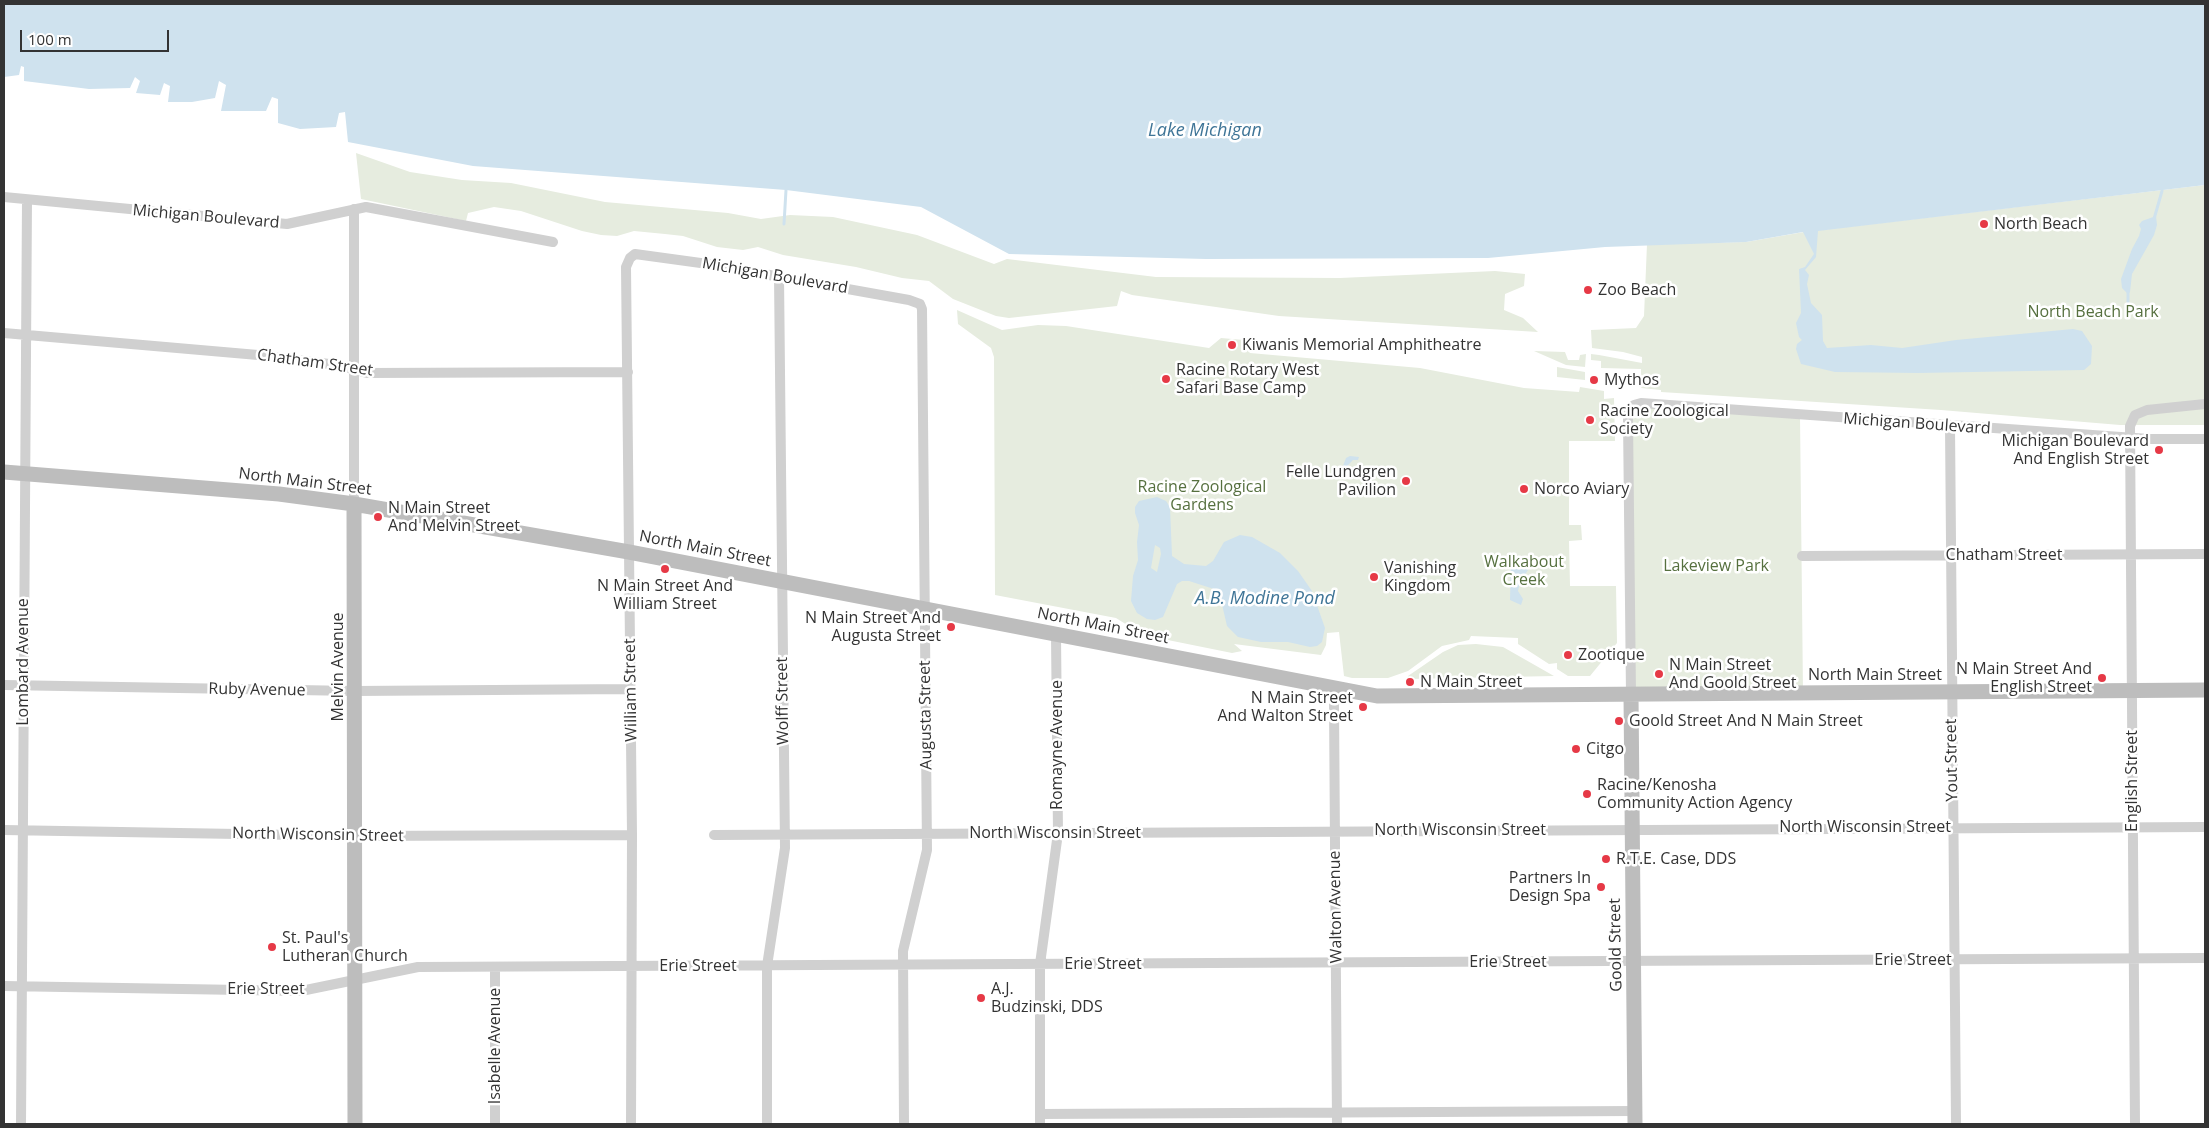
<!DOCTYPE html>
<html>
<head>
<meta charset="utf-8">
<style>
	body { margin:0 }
	#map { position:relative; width:2209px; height:1128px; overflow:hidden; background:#fff; font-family:"Open Sans",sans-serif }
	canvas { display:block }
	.frame { position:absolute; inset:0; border:5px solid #333; pointer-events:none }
	.scale { position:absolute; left:20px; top:30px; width:149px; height:22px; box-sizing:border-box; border:2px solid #333; border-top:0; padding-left:6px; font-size:15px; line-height:18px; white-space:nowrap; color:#333; -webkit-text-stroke:4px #fff; paint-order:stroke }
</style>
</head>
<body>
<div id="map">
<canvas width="2209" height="1128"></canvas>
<div class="frame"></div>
<div class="scale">100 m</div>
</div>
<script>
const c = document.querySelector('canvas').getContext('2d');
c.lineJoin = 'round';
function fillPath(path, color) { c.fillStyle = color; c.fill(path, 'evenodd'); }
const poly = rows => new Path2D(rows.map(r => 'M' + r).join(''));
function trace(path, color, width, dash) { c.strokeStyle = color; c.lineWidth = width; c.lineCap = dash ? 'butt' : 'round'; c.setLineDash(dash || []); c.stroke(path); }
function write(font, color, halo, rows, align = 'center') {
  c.font = font + ' "Open Sans",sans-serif'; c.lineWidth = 5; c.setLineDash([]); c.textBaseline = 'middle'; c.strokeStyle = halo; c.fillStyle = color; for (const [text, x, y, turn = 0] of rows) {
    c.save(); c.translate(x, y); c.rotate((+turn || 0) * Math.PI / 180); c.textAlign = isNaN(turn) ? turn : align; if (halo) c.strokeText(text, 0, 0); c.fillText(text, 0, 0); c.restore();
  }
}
fillPath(poly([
	[356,153,410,172,462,180,511,183,605,202,728,213,761,219,790,215,833,217,917,235,994,264,1007,259,1156,277,1340,278,1495,271,1525,274,1524,286,1505,294,1504,310,1523,318,1538,332,1279,316,1132,295,1121,291,1117,306,1009,318,996,316,953,299,929,281,902,278,856,267,783,255,758,247,743,250,717,247,683,236,665,234,634,231,617,236,601,235,582,231,521,211,494,207,468,213,466,221,361,199],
	[2205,185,2205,425,2120,425,1941,410,1661,392,1661,390,1641,388,1641,369,1601,368,1601,361,1591,360,1591,354,1599,355,1642,363,1642,357,1623,352,1592,348,1591,330,1636,328,1644,316,1647,244,1746,242,1804,232],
	[957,310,1002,330,1038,325,1066,326,1209,348,1221,338,1244,340,1250,353,1420,368,1524,388,1579,392,1580,387,1604,391,1604,399,1614,398,1615,441,1569,441,1569,525,1581,525,1582,540,1569,541,1570,586,1616,586,1617,643,1590,676,1568,676,1557,669,1557,663,1549,664,1518,644,1518,638,1471,636,1469,640,1442,646,1408,671,1388,678,1352,678,1344,676,1339,632,1327,633,1326,645,1321,655,1234,644,1242,651,1232,653,1143,635,1116,618,995,595,994,357,991,348,958,324],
	[1534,351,1565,352,1568,360,1579,360,1580,355,1586,354,1585,367,1566,365],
	[1557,367,1585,372,1585,380,1557,377],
	[1631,407,1800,416,1803,693,1631,695],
	[1476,644,1503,647,1554,676,1408,679,1408,676,1443,652,1458,645]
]), '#e6ecdf');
fillPath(poly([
	[4,4,2205,4,2205,185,1818,231,1816,257,1805,270,1809,275,1807,284,1811,303,1822,315,1823,341,1827,348,1871,345,1902,348,1956,340,2073,329,2082,331,2092,346,2091,364,2084,370,1918,373,1835,372,1801,364,1796,349,1797,344,1802,340,1799,337,1796,323,1801,313,1799,269,1805,267,1814,254,1803,232,1746,242,1605,247,1488,258,1206,259,1009,254,921,207,786,190,473,166,348,142,345,112,339,113,336,127,300,129,278,123,278,99,272,97,266,111,221,111,226,85,219,81,215,98,192,102,168,102,170,86,164,83,160,95,136,93,140,81,135,77,130,88,89,89,24,81,24,67,21,66,19,75,4,77],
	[2156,216,2157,225,2154,235,2132,274,2130,292,2128,294,2122,288,2121,279,2132,249,2139,236,2141,229,2139,225,2142,221],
	[1350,456,1359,457,1358,460,1353,460,1348,465,1349,468,1358,470,1358,473,1354,474,1348,474,1343,466,1346,458],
	[1157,497,1166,501,1170,507,1172,556,1184,564,1206,566,1213,561,1224,542,1240,535,1252,537,1280,553,1298,571,1312,591,1325,628,1322,642,1317,646,1310,647,1288,642,1261,642,1238,637,1227,626,1221,600,1217,590,1189,581,1182,581,1177,584,1163,617,1155,620,1147,619,1137,613,1131,601,1133,576,1138,560,1137,542,1139,525,1135,513,1135,507,1139,501],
	[1155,545,1160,548,1161,554,1157,572,1151,568],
	[1518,557,1527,559,1528,570,1520,582,1518,591,1523,599,1521,605,1510,600,1511,560]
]), '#cfe2ee');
trace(poly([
	[2154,219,2162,191],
	[784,224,786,190],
	[2128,291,2128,303]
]), '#cfe2ee', 3);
trace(poly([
	[4,197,287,224,366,207,553,242],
	[354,209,354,504],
	[4,333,258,355,337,365,367,373,628,372],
	[1950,426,1956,1124],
	[1802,556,2205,554],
	[4,685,355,691,631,689],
	[1337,689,1334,705,1337,1124],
	[1631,695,1628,419,1629,410,1634,405,1641,403,2149,439,2205,439],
	[4,830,355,836,632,835],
	[714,835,2205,827],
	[495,967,495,1124],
	[4,986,301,991,418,967,2205,958],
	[1040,1114,1635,1111],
	[21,1124,27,200],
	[631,1124,632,835,626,267,630,258,635,254,708,264,909,300,920,304,922,309,927,850,903,951,904,1124],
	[767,1124,767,966,785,848,779,276],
	[1040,1124,1040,964,1058,833,1056,635],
	[2135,1124,2130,426,2135,415,2147,410,2205,404]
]), '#d0d0d0', 10);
trace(poly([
	[4,472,279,494,354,504,629,552,1377,696,2205,690],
	[354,504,355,1124],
	[1631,695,1635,1124]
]), '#bdbdbd', 15);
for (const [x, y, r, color] of [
	[1984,224,5,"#e63946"],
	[1588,290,5,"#e63946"],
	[1232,345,5,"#e63946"],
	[1166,379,5,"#e63946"],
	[1594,380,5,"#e63946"],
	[1590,420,5,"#e63946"],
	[2159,450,5,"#e63946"],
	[1406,481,5,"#e63946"],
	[1524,489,5,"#e63946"],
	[378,517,5,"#e63946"],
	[665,569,5,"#e63946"],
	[1374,577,5,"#e63946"],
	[951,627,5,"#e63946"],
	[1568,655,5,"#e63946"],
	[1659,674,5,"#e63946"],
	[2102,678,5,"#e63946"],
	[1410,682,5,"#e63946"],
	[1363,707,5,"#e63946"],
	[1619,721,5,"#e63946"],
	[1576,749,5,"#e63946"],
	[1587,794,5,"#e63946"],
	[1606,859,5,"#e63946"],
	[1601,887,5,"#e63946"],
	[272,947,5,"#e63946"],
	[981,998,5,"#e63946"]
]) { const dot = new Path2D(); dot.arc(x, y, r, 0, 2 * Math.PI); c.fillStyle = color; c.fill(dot); trace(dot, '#fff', 2); }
write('16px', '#333', '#fff', [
	["Michigan Boulevard",206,217,5],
	["Michigan Boulevard",775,276,10],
	["Chatham Street",315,363,8],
	["Michigan Boulevard",1917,424,4],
	["North Main Street",305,482,7],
	["North Main Street",705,549,11],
	["Chatham Street",2004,555],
	["North Main Street",1103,626,11],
	["Lombard Avenue",23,662,-90],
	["Melvin Avenue",338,667,-90],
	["North Main Street",1875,675],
	["Ruby Avenue",257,690,1],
	["William Street",631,690,-91],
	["Wolff Street",783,701,-91],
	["Augusta Street",926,715,-91],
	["Romayne Avenue",1057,745,-90],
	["Yout Street",1952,760,-91],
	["English Street",2132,781,-90],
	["North Wisconsin Street",1865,827],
	["North Wisconsin Street",1460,830],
	["North Wisconsin Street",1055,833],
	["North Wisconsin Street",318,835,1],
	["Walton Avenue",1336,907,-91],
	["Goold Street",1616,945,-91],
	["Erie Street",1913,960],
	["Erie Street",1508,962],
	["Erie Street",1103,964],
	["Erie Street",698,966],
	["Erie Street",266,989],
	["Isabelle Avenue",495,1046,-90]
]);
write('16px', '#333', '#fff', [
	["North Beach",1994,224],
	["Zoo Beach",1598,290],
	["Kiwanis Memorial Amphitheatre",1242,345],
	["Racine Rotary West",1176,370],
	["Safari Base Camp",1176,388],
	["Mythos",1604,380],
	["Racine Zoological",1600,411],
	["Society",1600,429],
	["Michigan Boulevard",2149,441,"right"],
	["And English Street",2149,459,"right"],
	["Felle Lundgren",1396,472,"right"],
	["Pavilion",1396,490,"right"],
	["Norco Aviary",1534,489],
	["N Main Street",388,508],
	["And Melvin Street",388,526],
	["Vanishing",1384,568],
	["Kingdom",1384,586],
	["N Main Street And",665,586,"center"],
	["William Street",665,604,"center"],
	["N Main Street And",941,618,"right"],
	["Augusta Street",941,636,"right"],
	["Zootique",1578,655],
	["N Main Street",1669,665],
	["And Goold Street",1669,683],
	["N Main Street And",2092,669,"right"],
	["English Street",2092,687,"right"],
	["N Main Street",1420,682],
	["N Main Street",1353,698,"right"],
	["And Walton Street",1353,716,"right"],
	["Goold Street And N Main Street",1629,721],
	["Citgo",1586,749],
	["Racine/Kenosha",1597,785],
	["Community Action Agency",1597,803],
	["R.T.E. Case, DDS",1616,859],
	["Partners In",1591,878,"right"],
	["Design Spa",1591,896,"right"],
	["St. Paul's",282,938],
	["Lutheran Church",282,956],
	["A.J.",991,989],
	["Budzinski, DDS",991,1007]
], 'left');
write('16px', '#56703f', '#fff', [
	["North Beach Park",2093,312],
	["Racine Zoological",1202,487],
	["Gardens",1202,505],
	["Walkabout",1524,562],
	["Creek",1524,580],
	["Lakeview Park",1716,566]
]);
write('italic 18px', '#3f7597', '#fff', [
	["Lake Michigan",1205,131],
	["A.B. Modine Pond",1265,599]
]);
</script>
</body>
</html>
